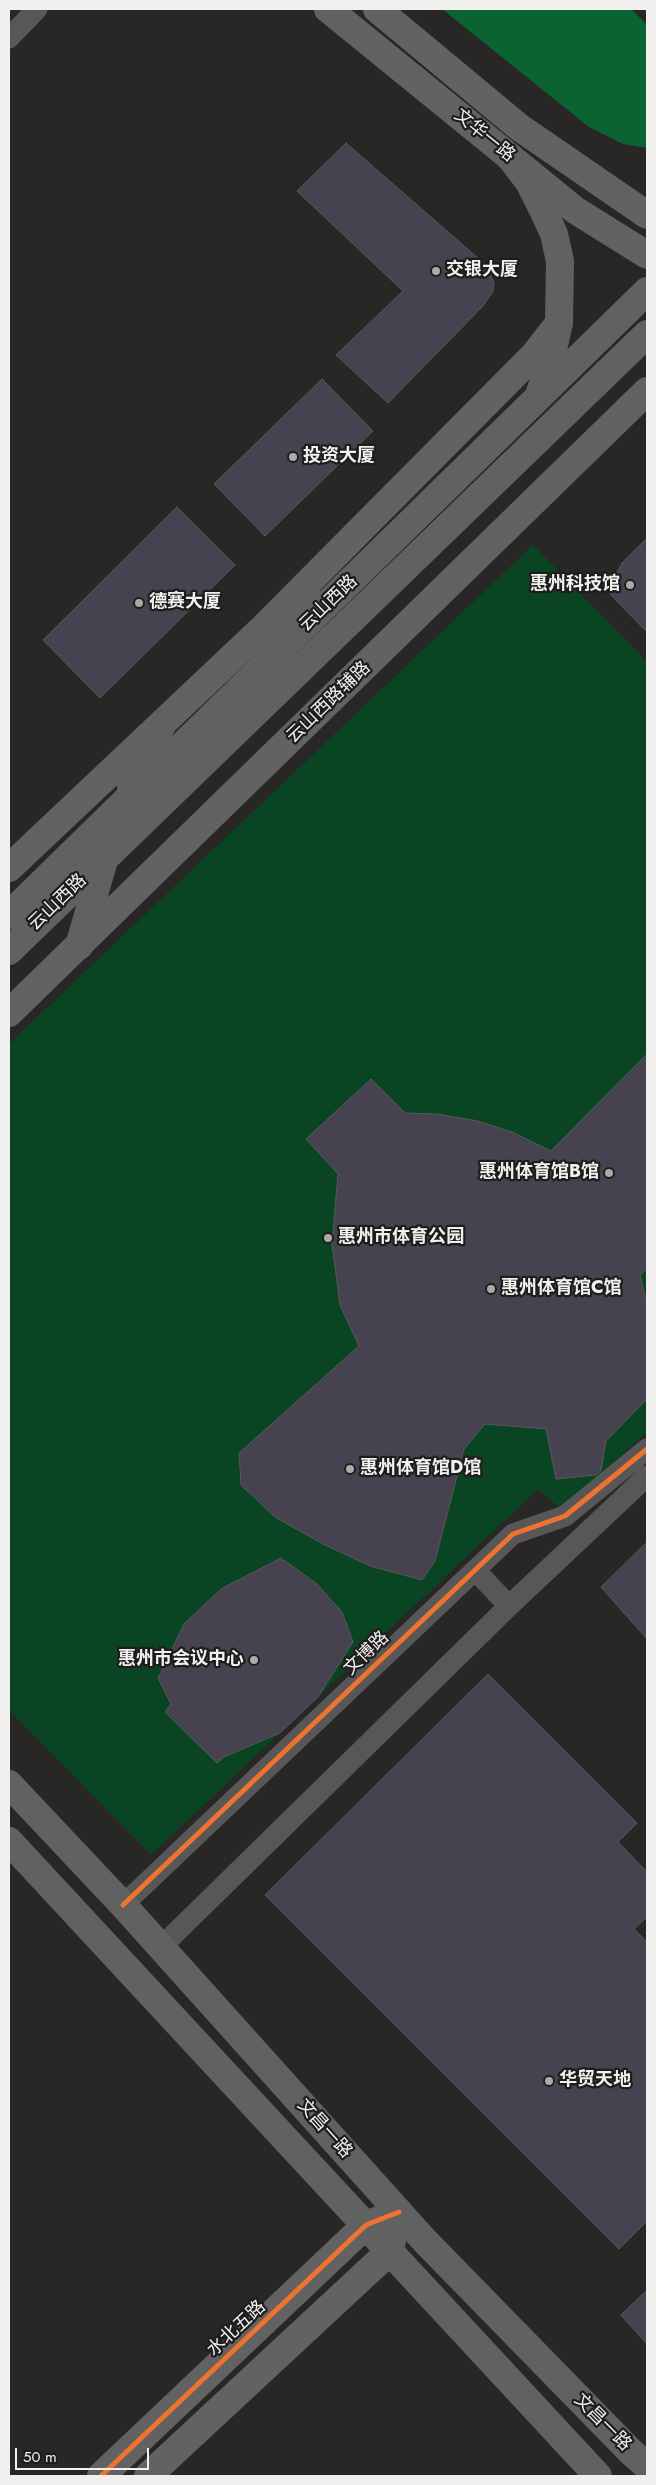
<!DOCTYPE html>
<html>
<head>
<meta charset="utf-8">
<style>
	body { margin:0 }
	#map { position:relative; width:656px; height:2485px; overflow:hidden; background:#282726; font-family:Jost,sans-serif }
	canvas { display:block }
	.frame { position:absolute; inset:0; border:10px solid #f1f0ef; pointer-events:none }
	.scale { position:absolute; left:15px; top:2448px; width:134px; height:22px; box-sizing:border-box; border:2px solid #f1f0ef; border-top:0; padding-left:6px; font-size:15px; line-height:18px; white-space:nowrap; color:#f1f0ef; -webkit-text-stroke:4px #1f1d1b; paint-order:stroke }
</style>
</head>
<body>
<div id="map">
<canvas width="656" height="2485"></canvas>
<div class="frame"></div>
<div class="scale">50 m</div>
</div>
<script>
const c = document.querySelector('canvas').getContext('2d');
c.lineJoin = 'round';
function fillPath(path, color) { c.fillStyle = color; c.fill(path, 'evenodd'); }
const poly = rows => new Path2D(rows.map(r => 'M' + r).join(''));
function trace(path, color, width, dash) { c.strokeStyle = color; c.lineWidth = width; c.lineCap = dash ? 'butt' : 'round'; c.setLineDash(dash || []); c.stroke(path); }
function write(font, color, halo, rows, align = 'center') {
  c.font = font + ' Jost,"Noto Sans SC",sans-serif'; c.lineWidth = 4.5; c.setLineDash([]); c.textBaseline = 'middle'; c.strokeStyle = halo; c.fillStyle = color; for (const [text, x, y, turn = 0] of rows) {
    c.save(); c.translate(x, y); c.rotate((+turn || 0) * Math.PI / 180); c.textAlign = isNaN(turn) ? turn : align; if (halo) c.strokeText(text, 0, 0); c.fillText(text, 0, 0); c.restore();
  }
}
fillPath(poly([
	[533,545,647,662,647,1432,561,1509,538,1489,151,1855,9,1710,9,1044]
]), '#094522');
fillPath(poly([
	[442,9,631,9,647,25,647,148,623,144,589,127]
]), '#0a6331');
const building = poly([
	[346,143,479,259,487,267,494,283,493,291,483,306,388,403,336,355,403,291,297,191,346,143],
	[322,379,373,431,265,536,214,484,322,379],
	[177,507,235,565,100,698,43,640,177,507],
	[647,538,647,632,610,594,615,576,622,563,647,538],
	[647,1054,647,1268,640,1275,647,1304,647,1399,606,1441,601,1471,596,1475,556,1479,546,1429,485,1424,464,1449,435,1561,422,1580,370,1566,323,1544,275,1517,241,1485,239,1453,359,1346,340,1305,332,1244,338,1174,306,1139,371,1079,405,1113,437,1114,478,1121,512,1132,551,1151,647,1054],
	[647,1542,647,1639,601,1587,647,1542],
	[281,1558,317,1584,342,1612,353,1642,318,1697,280,1733,224,1757,217,1763,165,1712,171,1704,158,1678,184,1624,221,1589,281,1558],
	[488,1674,637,1823,618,1842,647,1872,647,1917,634,1929,647,1942,647,2221,619,2249,265,1895,488,1674],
	[647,2290,647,2344,621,2315,647,2290]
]);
fillPath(building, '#46424f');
trace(building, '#585858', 1);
trace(poly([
	[9,38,37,9],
	[475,1570,509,1606],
	[123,1905,513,1534,565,1516,647,1449],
	[161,1947,509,1606,647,1476]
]), '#585757', 21);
trace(poly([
	[328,9,575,210,647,255],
	[377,9,519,127,647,215],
	[9,868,260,631,534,355,559,323],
	[9,1013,647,391],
	[101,2476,366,2225,399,2212],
	[148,2476,389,2252,395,2229]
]), '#636262', 28);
trace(poly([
	[510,157,529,182,544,212,554,234,560,261,559,323,549,367,540,392],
	[260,631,319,605],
	[131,787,163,723],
	[9,915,647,291],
	[79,946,104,860],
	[9,951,647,334],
	[9,1784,123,1905,424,2240,631,2452,647,2466],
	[9,1841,598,2476]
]), '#606161', 28);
trace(poly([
	[123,1905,513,1534,565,1516,647,1449],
	[101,2476,366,2225,399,2212]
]), '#ef722f', 5);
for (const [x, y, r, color] of [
	[436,271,5,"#abaaa9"],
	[293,457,5,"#abaaa9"],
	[630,585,5,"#abaaa9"],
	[139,603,5,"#abaaa9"],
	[609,1173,5,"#abaaa9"],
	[328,1238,5,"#abaaa9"],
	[491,1289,5,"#abaaa9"],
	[350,1469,5,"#abaaa9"],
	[254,1660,5,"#abaaa9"],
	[549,2081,5,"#abaaa9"]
]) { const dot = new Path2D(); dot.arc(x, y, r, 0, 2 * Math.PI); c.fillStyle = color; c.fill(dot); trace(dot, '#1f1d1b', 2); }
write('18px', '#f1f0ef', '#1f1d1b', [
	["文华一路",484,136,39],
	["云山西路",329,604,-44],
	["云山西路辅路",329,703,-44],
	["云山西路",58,903,-44],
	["文博路",367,1654,-44],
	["文昌一路",324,2129,48],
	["水北五路",237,2329,-43],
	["文昌一路",602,2423,45]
]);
write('bold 18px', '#f1f0ef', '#1f1d1b', [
	["交银大厦",446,271],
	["投资大厦",303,457],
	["惠州科技馆",620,585,"right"],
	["德赛大厦",149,603],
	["惠州体育馆B馆",599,1173,"right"],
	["惠州市体育公园",338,1238],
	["惠州体育馆C馆",501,1289],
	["惠州体育馆D馆",360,1469],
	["惠州市会议中心",244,1660,"right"],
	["华贸天地",559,2081]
], 'left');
</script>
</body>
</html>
